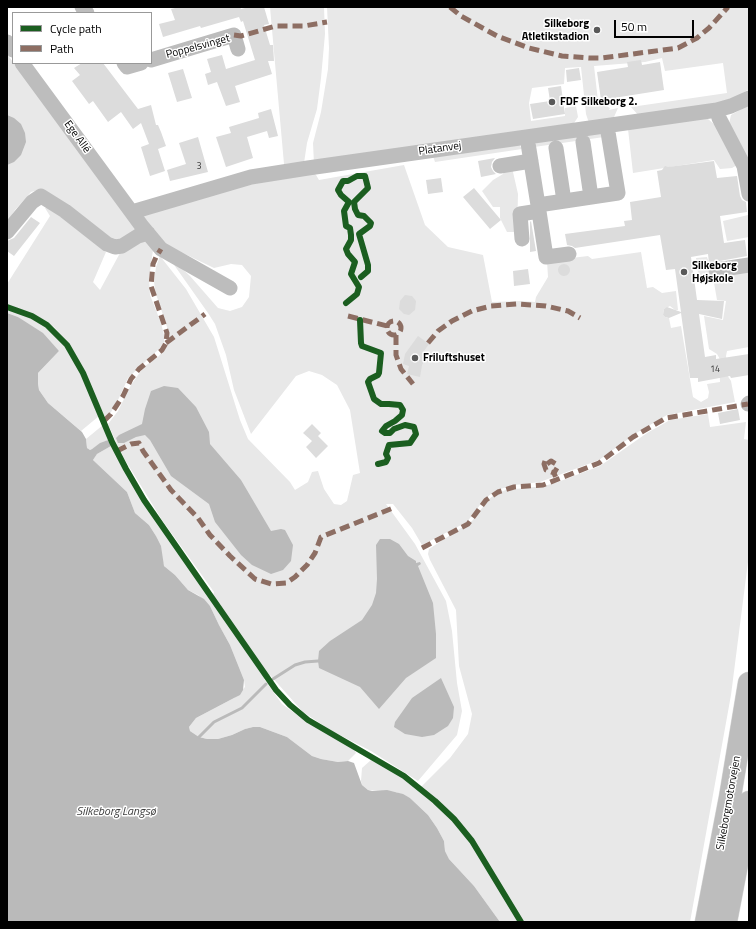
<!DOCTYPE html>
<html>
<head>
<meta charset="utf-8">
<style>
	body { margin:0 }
	#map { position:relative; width:756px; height:929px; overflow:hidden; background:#fff; font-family:"Titillium Web",sans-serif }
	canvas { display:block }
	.frame { position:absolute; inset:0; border:8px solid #000; pointer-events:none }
	.legend { position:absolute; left:12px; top:12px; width:140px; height:52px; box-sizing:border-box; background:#fff; border:1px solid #999; margin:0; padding:5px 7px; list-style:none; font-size:12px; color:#000 }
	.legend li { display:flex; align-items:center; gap:8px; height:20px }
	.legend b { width:20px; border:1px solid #999 }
	.scale { position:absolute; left:614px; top:20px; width:80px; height:18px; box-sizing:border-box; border:2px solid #000; border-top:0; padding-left:5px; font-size:12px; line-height:14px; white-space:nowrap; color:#000; -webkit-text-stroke:3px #fff; paint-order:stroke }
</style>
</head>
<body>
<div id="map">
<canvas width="756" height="929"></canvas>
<div class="frame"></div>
<ul class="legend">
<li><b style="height:5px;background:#1b5e20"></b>Cycle path</li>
<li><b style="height:5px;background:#8d6e63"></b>Path</li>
</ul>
<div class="scale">50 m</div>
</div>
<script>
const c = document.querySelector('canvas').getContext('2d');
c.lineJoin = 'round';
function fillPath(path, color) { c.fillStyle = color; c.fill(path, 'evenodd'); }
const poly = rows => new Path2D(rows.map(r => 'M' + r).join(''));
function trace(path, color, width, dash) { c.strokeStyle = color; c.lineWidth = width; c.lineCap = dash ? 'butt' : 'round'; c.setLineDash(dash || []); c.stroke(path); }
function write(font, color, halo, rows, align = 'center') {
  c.font = font + ' "Titillium Web",sans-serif'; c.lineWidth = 3; c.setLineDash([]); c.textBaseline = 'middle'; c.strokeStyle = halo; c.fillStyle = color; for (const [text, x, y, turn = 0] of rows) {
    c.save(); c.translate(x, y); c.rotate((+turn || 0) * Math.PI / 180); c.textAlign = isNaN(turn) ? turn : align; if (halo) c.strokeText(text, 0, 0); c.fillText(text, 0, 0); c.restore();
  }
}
fillPath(poly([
	[270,7,324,7,325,34,321,78,317,109,307,143,304,163,284,164],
	[327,7,749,7,749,89,737,97,724,103,639,116,631,107,727,93,723,63,665,71,662,58,645,62,594,66,598,101,610,108,609,110,618,108,614,117,610,120,589,123,586,114,581,67,565,68,564,84,532,88,529,103,531,121,565,116,565,108,576,106,578,117,574,123,314,164,313,143,321,112,328,69,329,48],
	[7,54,138,232,131,239,108,241,38,190,31,192,15,210,7,222],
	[749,105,749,161,729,124,731,115],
	[700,118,708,119,715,125,737,165,732,168,720,169,714,160,633,173,628,129],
	[598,132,604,137,534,147,538,140],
	[518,143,522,149,435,162,433,156],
	[404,165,425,225,448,247,483,255,492,302,521,301,535,302,536,297,548,277,547,261,588,256,592,259,641,252,647,288,653,287,662,293,676,291,678,310,675,310,670,306,664,309,663,315,665,317,669,318,671,328,681,326,693,397,701,402,708,398,709,392,707,384,720,382,719,363,731,381,735,402,667,415,638,432,599,460,540,482,515,485,500,489,491,494,483,501,467,522,422,545,412,528,393,504,386,504,415,544,446,601,452,631,457,683,462,711,457,735,418,781,371,751,332,731,303,712,270,675,264,679,282,704,300,717,353,748,356,753,348,761,338,762,321,759,312,756,287,737,260,727,253,727,245,729,232,735,218,739,207,739,199,737,190,731,189,727,196,718,234,698,245,687,244,680,230,645,219,625,210,606,198,595,188,590,175,575,164,566,156,536,149,525,135,513,127,492,93,460,97,454,111,446,139,495,212,600,214,592,162,520,122,455,108,424,118,411,131,385,138,375,145,366,158,357,168,345,169,333,155,291,154,281,156,267,160,256,186,289,214,337,240,420,248,439,290,482,295,490,308,482,312,472,318,471,324,489,334,504,341,505,347,501,353,475,360,473,350,410,337,385,322,375,309,371,296,376,251,434,234,390,226,355,215,324,208,313,172,262,178,265,190,276,218,308,230,311,242,307,249,297,251,276,242,265,231,264,214,268,162,243,143,217,145,214,247,185,313,172,316,175,319,180],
	[507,166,514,167,513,172,518,194,517,232,507,232,500,218,500,207,493,207,482,191,493,180,503,174],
	[51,207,106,252,93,282,100,290,120,253,142,237,153,250,149,278,150,295,161,323,164,335,164,342,159,349,128,378,119,398,110,414,105,417,93,393,84,369,69,344,54,327,37,316,7,305,7,284,50,216,45,208],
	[748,215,749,237,727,241,723,221],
	[707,257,710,266,749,270,749,347,727,351,726,356,729,375,717,354,709,349,704,316,723,320,726,301,717,300,713,277,699,280,696,258],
	[7,310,20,313,36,320,51,330,64,344,73,359,85,382,99,416,81,431,48,403,39,390,38,384,38,373,59,351,18,317,7,313],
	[708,414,710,427,746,422,744,439,749,440,749,554,731,695,690,922,500,922,474,886,449,859,445,851,444,841,437,828,428,815,410,798,396,792,368,790,362,785,361,781,362,768,371,760,389,769,419,789,450,758,468,734,472,714,459,666,456,610,430,560,428,554,429,549,472,521,489,499,497,493,506,490,544,486,558,482,600,466,647,433,670,420],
	[103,425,108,440,101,443,92,449,90,450,87,448,86,439]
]), '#e8e8e8');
fillPath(poly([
	[7,115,14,118,21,124,25,133,26,142,21,155,14,162,7,165],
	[7,313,18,317,43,333,59,351,38,373,38,384,39,390,48,403,82,432,86,439,87,448,90,450,92,449,100,443,108,440,111,446,97,454,93,460,127,492,135,513,149,525,156,536,161,546,164,566,175,575,188,590,204,599,210,606,219,625,230,645,244,680,243,690,240,695,234,698,196,718,189,727,190,731,199,737,207,739,218,739,232,735,245,729,253,727,260,727,287,737,312,756,321,759,338,762,348,761,354,763,362,785,368,790,372,791,387,790,403,794,410,798,428,815,437,828,444,841,445,851,449,859,474,886,500,922,7,922],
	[164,386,178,388,196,407,209,432,210,444,241,480,271,531,281,529,285,530,293,545,291,561,283,570,271,574,252,565,241,555,215,522,209,504,171,476,150,440,145,435,136,437,124,443,118,443,116,438,119,435,142,424,145,409,151,391],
	[380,539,390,539,399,544,408,556,416,561,416,563,420,562,421,564,418,566,433,603,436,634,436,658,406,678,379,709,360,687,319,668,318,661,319,651,330,641,362,620,372,605,376,593,377,579,376,545],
	[441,678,454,707,453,718,448,726,434,735,422,737,405,734,394,727,395,722,412,698]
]), '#bababa');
trace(poly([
	[273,679,295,665,305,662,318,661],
	[199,737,214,722,242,708,266,684]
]), '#bababa', 3);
fillPath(poly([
	[179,7,240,7,241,9,249,7,264,7,269,24,264,25,270,45,273,45,274,61,268,61,272,74,235,86,240,102,226,106,217,82,208,85,205,74,211,72,207,59,222,55,226,69,255,60,243,21,241,22,239,17,201,28,200,26,163,37,159,24,175,20,171,9],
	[641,60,642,65,660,62,664,90,601,100,597,72,628,67,627,62],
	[82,63,103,63,138,109,151,105,156,125,158,125,161,132,166,146,158,149,165,171,150,176,141,147,149,144,141,123,133,129,121,112,108,122,93,101,89,104,72,81,80,75,74,68],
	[579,68,581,80,567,82,566,70],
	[183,69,192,98,177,102,168,73],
	[561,86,565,114,533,119,530,104,550,101,548,88],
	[271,109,278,136,269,138,267,131,247,137,253,158,226,167,216,137,231,133,229,127,259,118,258,113],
	[198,137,208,172,170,181,167,170,186,164,179,143],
	[495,158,492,162,491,167,493,171,496,174,481,177,478,161],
	[714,161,717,178,737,176,740,196,742,200,746,202,747,212,720,216,724,243,745,240,747,256,709,263,708,254,691,257,697,300,724,301,722,319,699,314,705,357,716,355,716,359,749,354,749,375,731,378,730,376,698,382,698,378,690,378,681,313,669,318,665,317,663,315,664,309,667,307,681,312,675,269,666,270,660,235,575,248,572,246,567,245,565,234,625,226,624,221,632,220,630,202,661,197,657,171,662,170,665,166,668,167],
	[441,178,443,192,428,194,426,180],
	[474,188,501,220,490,229,463,197],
	[31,217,40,223,14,256,7,251,7,241,14,238],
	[531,221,536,251,530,252,530,222],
	'558 270a6 6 0 1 1 12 0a6 6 0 1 1-12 0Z',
	[528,269,530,284,514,286,513,271],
	[405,295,412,296,416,301,415,310,409,315,404,314,399,309,400,301],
	[418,336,429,344,424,351,428,353,422,365,420,377,407,374,409,366,403,364,405,354],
	[738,409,740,420,720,424,718,413],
	[312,424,321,433,318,436,328,446,316,458,306,447,312,441,303,433]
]), '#dcdcdc');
const highway = poly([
	[706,922,730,797,749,683],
	[726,922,749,802]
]);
trace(highway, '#dbdbdb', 23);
trace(poly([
	[82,7,87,13],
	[7,42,13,50],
	[151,60,234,35,238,49],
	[22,63,141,225,161,249,230,288],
	[124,63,127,67,141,63],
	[717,110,719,118,744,166,749,194],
	[527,137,538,205,618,193,607,126],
	[583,142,591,197],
	[556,148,564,201],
	[500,166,531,161],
	[538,205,546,257,569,254],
	[132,212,251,177,308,168,717,110,731,106,749,98],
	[7,232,32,202,41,196,65,211,107,244,115,247,122,246,138,236,148,233],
	[522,239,520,214,539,211],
	[716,270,749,265],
	[748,404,749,403]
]), '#bdbdbd', 15);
trace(highway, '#bdbdbd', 22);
trace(poly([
	[450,7,461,16,497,36,529,48,562,56,590,58,602,58,678,48,697,38,709,28,728,7],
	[234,35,241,36,276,26,304,26,327,22],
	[348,316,387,326],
	'387 328a7 7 0 1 1 14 0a7 7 0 1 1-14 0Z',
	[396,335,396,355,401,369,413,384],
	[166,343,205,314],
	[428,343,438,331,452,321,472,311,491,306,517,304,546,306,568,311,580,318],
	[104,421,111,414,123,396,131,379,139,369,162,350,166,343,167,333,151,286,153,264,156,257,161,249],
	[117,451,131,444,139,443,143,451,171,490,198,518,210,535,230,556,255,579,271,584,286,583,295,577,307,565,315,553,321,537,393,508],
	[545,461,544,464,546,470,554,473],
	[547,464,551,461,556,464,557,468,554,473,556,478],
	[422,548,468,524,486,500,498,492,514,487,543,485,599,463,633,437,666,418,748,404]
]), '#8d6e63', 5, [10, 5]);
trace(poly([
	[346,303,357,294,359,287,351,274,355,262,348,254,346,249,351,240,351,235,350,228,346,226,344,211,349,202,341,195,338,190,343,181,348,181,357,176,365,176,368,188,354,202,355,209,358,215,364,216,371,223,370,226,359,234,368,265,368,271,361,277],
	[7,307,32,316,47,325,67,345,83,373,112,442,126,469,144,500,276,690,290,705,308,720,404,776,435,801,454,819,472,841,521,922],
	[360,320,361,343,362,346,381,353,379,373,378,375,370,379,368,382,374,399,381,404,389,404,400,405,403,410,402,415,395,421,386,426,382,431,385,433,390,433,394,429,405,425,414,427,416,434,410,443,389,445,386,454,388,458,386,462,378,464]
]), '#1b5e20', 6);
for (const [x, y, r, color] of [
	[597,30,4,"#595959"],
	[552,102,4,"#595959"],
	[684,272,4,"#595959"],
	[415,358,4,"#595959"]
]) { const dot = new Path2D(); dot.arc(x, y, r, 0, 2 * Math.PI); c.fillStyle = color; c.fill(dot); trace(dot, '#fff', 1.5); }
write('9px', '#373737', null, [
	["3",199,167],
	["14",715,370]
]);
write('bold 11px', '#000', '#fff', [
	["Silkeborg",589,24,"right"],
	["Atletikstadion",589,37,"right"],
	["FDF Silkeborg 2.",560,102],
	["Silkeborg",692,266],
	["Højskole",692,279],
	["Friluftshuset",423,358]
], 'left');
write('11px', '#000', '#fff', [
	["Poppelsvinget",198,47,-15],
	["Ege Allé",77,137,54],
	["Platanvej",440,149,-8],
	["Silkeborgmotorvejen",729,803,-80]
]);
write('italic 12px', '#3e3e3e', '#fff', [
	["Silkeborg Langsø",116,812]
]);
</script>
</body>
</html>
